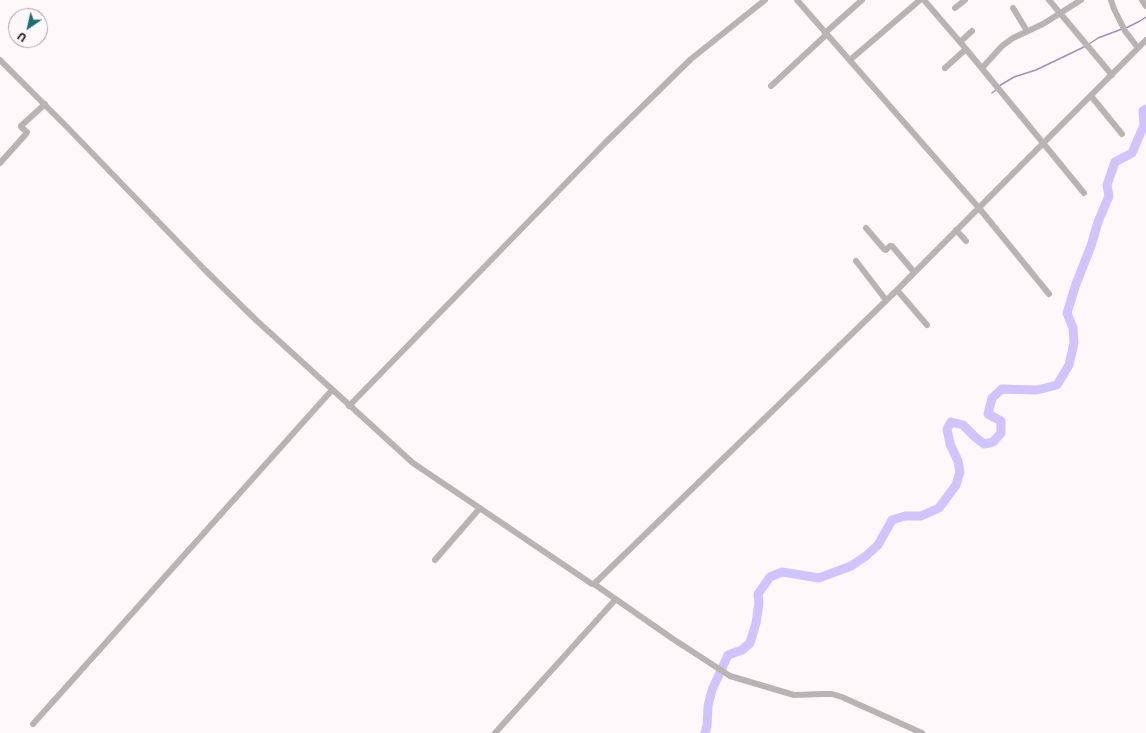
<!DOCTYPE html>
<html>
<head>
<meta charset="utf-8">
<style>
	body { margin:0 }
	#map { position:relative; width:1146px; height:733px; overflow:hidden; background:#fff8fa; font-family:Commissioner,sans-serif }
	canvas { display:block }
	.north { position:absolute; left:8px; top:8px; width:40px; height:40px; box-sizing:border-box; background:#fff8fa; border:1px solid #a7a1a3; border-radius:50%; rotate:214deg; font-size:11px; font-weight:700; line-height:16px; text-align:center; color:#231f20 }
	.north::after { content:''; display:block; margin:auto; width:14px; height:18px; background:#226d73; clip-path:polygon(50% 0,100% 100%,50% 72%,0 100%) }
</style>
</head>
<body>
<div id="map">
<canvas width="1146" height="733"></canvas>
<div class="north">U</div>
</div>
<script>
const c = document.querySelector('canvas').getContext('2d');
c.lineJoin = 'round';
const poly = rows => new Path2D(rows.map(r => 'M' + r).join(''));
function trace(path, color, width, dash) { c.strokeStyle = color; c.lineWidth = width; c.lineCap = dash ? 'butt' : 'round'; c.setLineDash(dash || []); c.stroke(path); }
trace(poly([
	[1126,28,1140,21,1146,17],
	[1089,44,1098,38,1122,29],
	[999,86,1014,77,1036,70,1086,46],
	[992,93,997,89]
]), '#9d92b9', 1.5);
trace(poly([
	[705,733,707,726,708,706,712,690,728,655,742,650,750,643,756,623,759,603,758,594,770,577,782,572,819,578,851,566,866,556,878,545,892,520,905,516,921,516,939,508,956,485,960,472,958,461,950,444,947,429,951,422,963,425,975,437,984,444,993,442,1001,433,1001,421,988,414,992,398,1002,389,1037,390,1057,385,1069,365,1074,343,1073,328,1067,313,1076,284,1091,246,1098,222,1109,196,1107,185,1115,162,1132,153,1144,125,1143,111,1146,109]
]), '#d1c3fb', 9);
trace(poly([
	[797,0,979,208,1049,294],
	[924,0,966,49,1084,193],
	[1049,0,1112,75],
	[1111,0,1114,9,1125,31,1138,48],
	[1142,0,1146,6],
	[955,8,965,0],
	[1013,8,1027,31],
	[825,33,862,0],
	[960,42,972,31],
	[0,60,67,127,205,270,256,320,413,463,592,584,594,584,897,290,1146,40],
	[850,60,920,0],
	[945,68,966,49],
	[982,68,1002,46,1013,38,1043,24,1081,0],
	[771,86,827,34],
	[1091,96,1122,134],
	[0,163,26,134,27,132,21,127,21,126,45,104],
	[866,228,884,249,886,250,890,246,892,246,914,272],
	[956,230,966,241],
	[856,261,886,300],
	[897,290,927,325],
	[349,406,604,144,691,59,765,0],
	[435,560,480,508],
	[594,584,673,639,730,676,794,695,822,694,832,694,842,697,922,733],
	[33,724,332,390],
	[495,733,615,600]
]), '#b9b4b3', 6);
</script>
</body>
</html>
